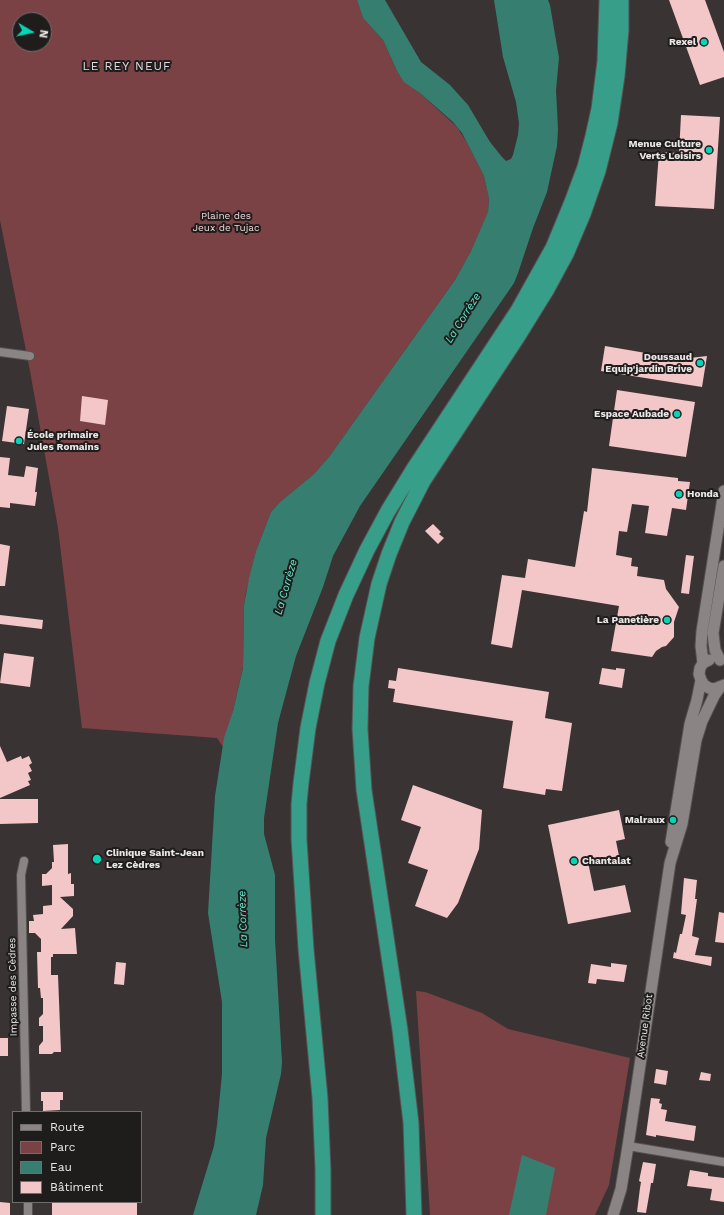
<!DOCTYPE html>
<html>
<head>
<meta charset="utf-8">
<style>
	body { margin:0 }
	#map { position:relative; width:724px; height:1215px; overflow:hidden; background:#3a3333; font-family:"Work Sans",sans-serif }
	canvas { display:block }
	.legend { position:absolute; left:12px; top:1111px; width:130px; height:92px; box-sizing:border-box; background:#1f1c1c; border:1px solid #716d6d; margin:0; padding:5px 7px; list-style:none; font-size:12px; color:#ebe7e7 }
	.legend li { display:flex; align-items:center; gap:8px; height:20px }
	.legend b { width:20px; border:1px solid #716d6d }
	.north { position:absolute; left:12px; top:12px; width:40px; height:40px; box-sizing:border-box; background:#1f1c1c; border:1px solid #716d6d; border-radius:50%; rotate:99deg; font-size:11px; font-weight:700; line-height:16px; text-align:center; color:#ebe7e7 }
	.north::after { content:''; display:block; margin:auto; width:14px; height:18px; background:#03d5b6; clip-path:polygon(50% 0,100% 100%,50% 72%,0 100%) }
</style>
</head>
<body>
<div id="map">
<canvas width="724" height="1215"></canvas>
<ul class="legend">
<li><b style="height:5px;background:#8b8484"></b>Route</li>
<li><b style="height:11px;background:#7b4246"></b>Parc</li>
<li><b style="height:11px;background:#367f70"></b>Eau</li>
<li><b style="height:11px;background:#f3c6c7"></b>Bâtiment</li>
</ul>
<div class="north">N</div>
</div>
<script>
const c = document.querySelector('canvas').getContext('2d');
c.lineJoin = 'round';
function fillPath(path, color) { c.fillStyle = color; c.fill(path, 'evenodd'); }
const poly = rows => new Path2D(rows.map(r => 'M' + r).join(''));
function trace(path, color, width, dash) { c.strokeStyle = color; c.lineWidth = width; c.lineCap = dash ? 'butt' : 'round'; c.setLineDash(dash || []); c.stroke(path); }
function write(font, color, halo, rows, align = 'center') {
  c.font = font + ' "Work Sans",sans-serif'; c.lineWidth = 4; c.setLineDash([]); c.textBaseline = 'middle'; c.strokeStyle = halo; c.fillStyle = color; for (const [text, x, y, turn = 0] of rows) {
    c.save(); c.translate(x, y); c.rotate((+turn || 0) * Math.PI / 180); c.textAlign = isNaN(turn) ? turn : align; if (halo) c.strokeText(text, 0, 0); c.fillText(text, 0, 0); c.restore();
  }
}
fillPath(poly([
	[0,0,357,0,363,18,383,40,397,71,404,81,420,93,457,127,466,141,484,176,489,199,488,213,471,251,455,280,329,457,314,474,280,502,271,512,256,551,246,592,244,605,243,667,233,711,223,747,217,738,82,728,58,528,30,371,0,220],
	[20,20,44,20,44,44,20,44],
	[416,991,425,992,482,1013,508,1029,630,1058,609,1185,595,1215,430,1215]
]), '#7b4246');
fillPath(poly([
	[357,0,385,0,421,62,450,85,468,105,490,142,502,157,506,161,511,159,513,155,518,135,519,123,516,102,503,57,494,0,548,0,550,5,559,58,556,90,558,129,557,146,547,192,533,228,518,273,514,283,360,506,333,556,323,587,296,656,278,723,264,818,264,834,275,875,275,939,282,1062,281,1074,266,1138,263,1185,256,1215,193,1215,214,1146,217,1125,222,1074,222,1002,208,913,215,796,224,738,233,711,243,668,244,605,249,578,256,551,271,512,280,502,314,474,329,457,455,280,471,251,488,212,489,199,484,176,462,133,453,122,420,93,404,82,397,71,383,40,363,18],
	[522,1155,555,1168,546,1215,509,1215]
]), '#367f70');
fillPath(poly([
	[669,0,705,0,724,52,724,77,700,85],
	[681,115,720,117,714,209,655,206,659,152,679,153],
	[605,346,681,359,707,356,702,387,601,371],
	[617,390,695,402,686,457,609,446],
	[82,396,108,400,105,425,80,421],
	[7,406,29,409,24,444,2,441],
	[0,457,10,458,8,475,24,477,26,466,38,468,35,492,37,492,35,506,10,503,10,508,0,507],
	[592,468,678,478,678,481,690,482,686,510,672,508,667,536,645,533,649,506,632,504,627,532,619,531,616,555,632,558,631,566,638,567,637,576,664,580,666,589,679,607,674,622,674,637,666,646,662,647,656,651,652,657,611,651,619,606,522,590,512,648,491,644,502,575,525,578,528,559,575,567,584,511,587,512],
	[433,524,441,532,439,534,444,538,438,544,425,531],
	[0,544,10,546,5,586,0,586],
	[686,555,694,556,689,594,681,593],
	[0,615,43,620,42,629,0,624],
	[4,653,34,657,30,687,0,683],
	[398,668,549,692,545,718,572,723,562,791,546,789,545,795,503,788,513,721,393,702,395,689,388,688,389,680,396,681],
	[602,668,616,670,616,668,625,669,622,688,599,684],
	[0,746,7,762,21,756,22,759,29,756,32,763,29,765,32,771,28,773,31,780,28,781,30,785,0,798],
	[413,785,482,810,479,849,458,903,447,918,415,906,428,870,408,863,421,827,401,820],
	[0,799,38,799,38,823,0,824],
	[619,810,625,839,616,841,619,856,588,862,594,891,625,885,631,912,568,924,548,825],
	[68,844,68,874,71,873,71,884,74,884,74,896,60,897,73,909,73,916,61,929,75,928,77,954,53,954,53,957,51,957,51,975,58,975,61,1052,54,1052,52,1054,39,1054,39,1046,43,1041,43,1026,39,1026,39,1018,43,1014,43,998,41,998,40,988,38,988,37,952,41,952,41,939,35,933,29,933,29,921,34,921,33,915,43,914,43,906,52,905,52,885,42,886,42,874,46,874,52,868,52,862,54,862,53,845],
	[684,878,697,880,695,899,697,899,692,936,699,938,695,955,712,957,711,966,673,958,674,952,676,953,680,934,682,934,686,915,681,914],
	[719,912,724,913,724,943,715,942],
	[116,962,126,963,124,985,114,984],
	[611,963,627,965,624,982,597,979,596,984,588,983,591,964,611,967],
	[0,1038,8,1038,8,1056,0,1056],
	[656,1069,668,1071,666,1085,654,1083],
	[701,1072,711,1074,710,1081,699,1080],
	[41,1092,63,1092,63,1100,60,1100,60,1110,43,1111,43,1101,41,1101],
	[651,1098,660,1099,659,1103,662,1104,661,1109,667,1110,665,1121,696,1126,694,1141,656,1135,656,1137,646,1135],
	[643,1162,656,1164,653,1183,651,1183,650,1190,646,1213,637,1212,640,1188,641,1182,639,1181],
	[690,1170,708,1173,708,1176,724,1178,724,1202,710,1200,712,1189,687,1186],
	[0,1202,10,1203,10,1215,0,1215],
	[52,1202,137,1202,137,1215,52,1215]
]), '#f3c6c7');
const street = poly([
	[0,352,30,356],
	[24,861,21,875,26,1112],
	[628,1146,724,1162],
	[28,1202,28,1215]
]);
const secondary = poly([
	[709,660,703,663,700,668,699,674,701,680,704,685,709,688,714,689,724,685],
	[720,660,715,650,713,633,724,566],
	[703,663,701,646,702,631,724,491],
	[671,842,690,724,697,700,701,680],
	[613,1215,621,1189,628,1146,670,863,682,824,696,740,702,721,714,696,720,687]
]);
const highway = poly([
	[323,1215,323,1170,320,1098,306,949,299,839,299,804,301,783,308,728,317,683,328,641,346,595,367,550,388,511,415,467,519,309,553,248,572,202,585,167,593,136,599,109,605,61,607,0],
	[414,1215,411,1123,400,1030,364,790,360,729,361,686,367,638,379,584,389,554,402,522,423,481,518,336,547,289,566,254,583,214,598,171,610,123,617,76,621,30,621,0]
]);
trace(street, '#565050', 10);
trace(secondary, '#565050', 13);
trace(highway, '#565050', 17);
trace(street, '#8b8484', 8);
trace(secondary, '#8b8484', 11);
trace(highway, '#369e89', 15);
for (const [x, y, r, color] of [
	[704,42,4,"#03d5b6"],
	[709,150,4,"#03d5b6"],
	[700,363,4,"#03d5b6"],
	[677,414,4,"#03d5b6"],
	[19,441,4,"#03d5b6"],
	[679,494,4,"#03d5b6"],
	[667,620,4,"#03d5b6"],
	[673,820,4,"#03d5b6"],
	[97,859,5,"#03d5b6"],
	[574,861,4,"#03d5b6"]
]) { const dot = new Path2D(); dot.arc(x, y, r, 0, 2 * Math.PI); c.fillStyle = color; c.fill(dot); trace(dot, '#1f1c1c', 1.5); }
write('bold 10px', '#ebe7e7', '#1f1c1c', [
	["Rexel",696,42],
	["Menue Culture",701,144],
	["Verts Loisirs",701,156],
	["Doussaud",692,357],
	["Equip'jardin Brive",692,369],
	["Espace Aubade",669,414],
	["École primaire",27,435,"left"],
	["Jules Romains",27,447,"left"],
	["Honda",687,494,"left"],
	["La Panetière",659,620],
	["Malraux",665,820],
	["Clinique Saint-Jean",106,853,"left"],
	["Lez Cèdres",106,865,"left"],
	["Chantalat",582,861,"left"]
], 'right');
write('10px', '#edd1d2', '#1f1c1c', [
	["Plaine des",226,216],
	["Jeux de Tujac",226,228]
]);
write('10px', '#ebe7e7', '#1f1c1c', [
	["Impasse des Cèdres",13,987,-91],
	["Avenue Ribot",645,1026,-82]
]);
write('italic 11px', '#61ebcf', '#1f1c1c', [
	["La Corrèze",463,318,-58],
	["La Corrèze",286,587,-74],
	["La Corrèze",243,919,-92]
]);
c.letterSpacing = '1px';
write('12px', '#e3dadb', '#1f1c1c', [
	["LE REY NEUF",127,66]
]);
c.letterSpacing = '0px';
</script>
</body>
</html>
